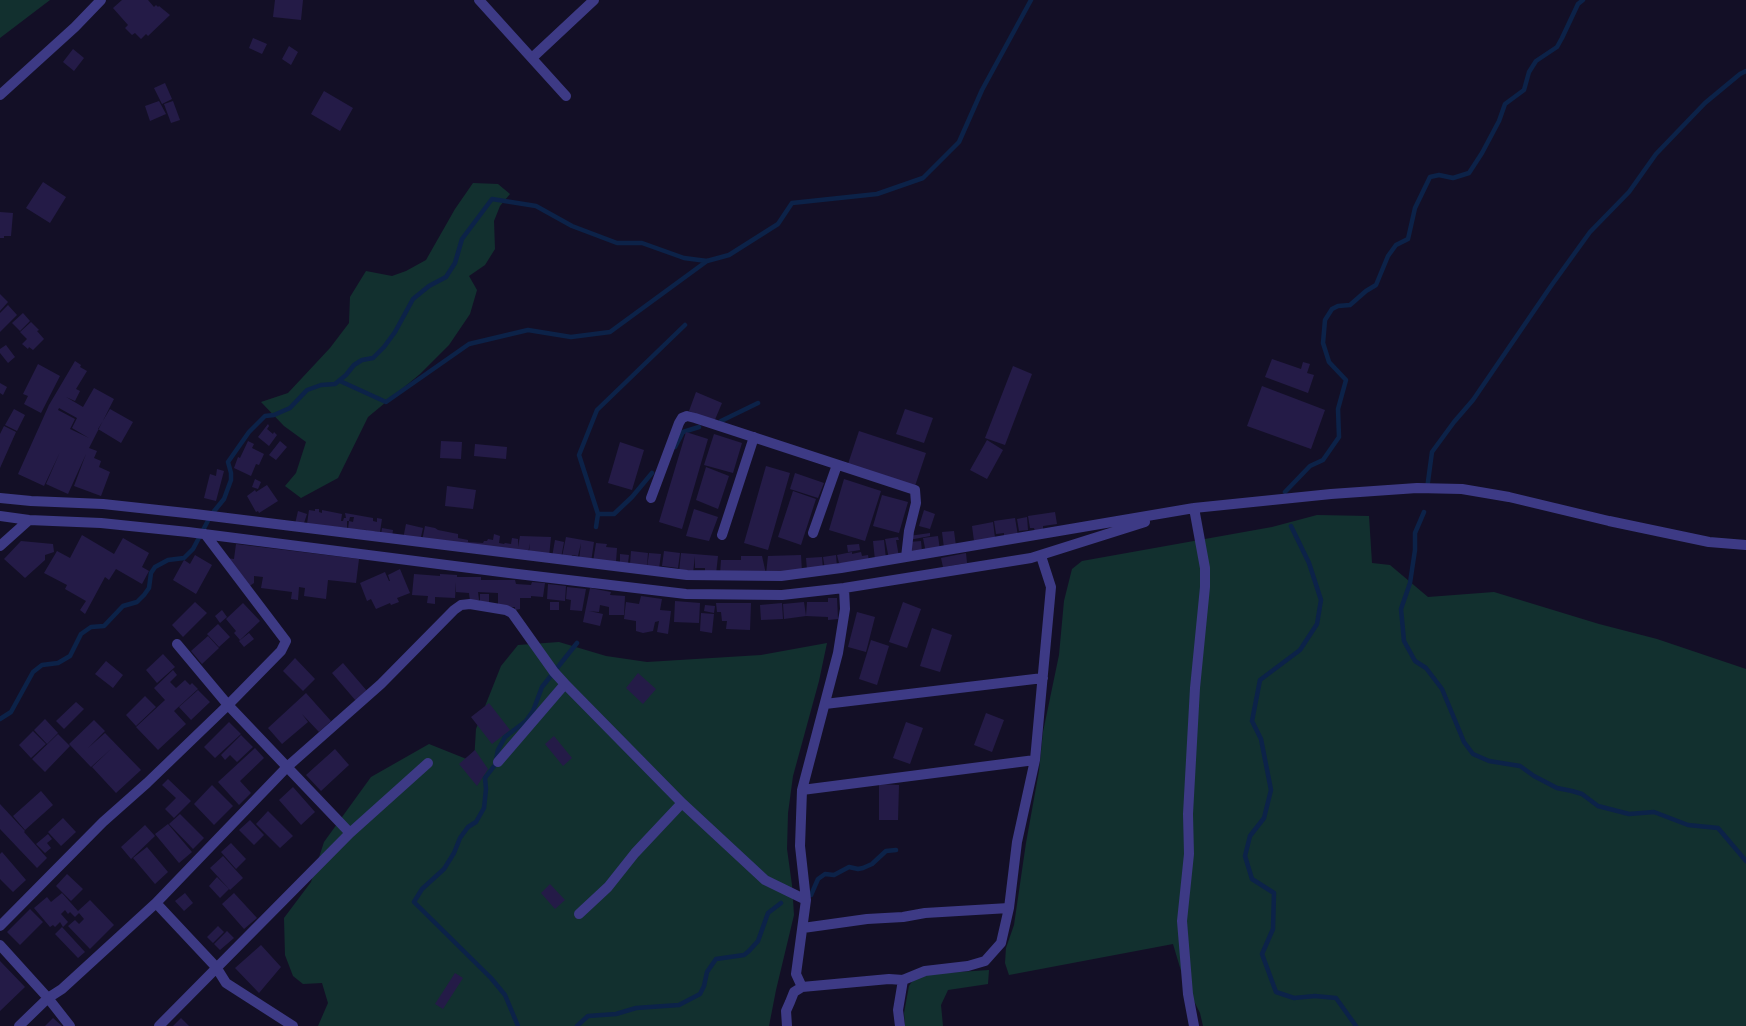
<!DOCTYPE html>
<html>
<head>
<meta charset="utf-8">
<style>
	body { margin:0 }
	canvas { display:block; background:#130f26 }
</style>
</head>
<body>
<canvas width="1746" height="1026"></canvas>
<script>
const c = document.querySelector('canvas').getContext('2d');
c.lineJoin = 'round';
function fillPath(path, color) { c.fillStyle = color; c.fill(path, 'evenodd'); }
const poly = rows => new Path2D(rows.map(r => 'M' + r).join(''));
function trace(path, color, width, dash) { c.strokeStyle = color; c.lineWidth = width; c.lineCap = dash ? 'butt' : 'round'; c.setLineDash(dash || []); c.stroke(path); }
fillPath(poly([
	[0,0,50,0,0,38],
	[473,183,498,184,510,194,500,206,494,221,495,249,485,265,469,276,477,290,470,314,449,345,420,374,368,417,338,478,301,498,285,486,296,473,306,442,284,426,261,402,288,393,330,348,349,323,350,297,366,271,392,276,406,271,426,260,455,209],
	[1317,515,1369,516,1372,563,1390,565,1428,597,1494,592,1599,624,1657,639,1746,669,1746,1026,1203,1026,1200,1013,1184,981,1173,944,1009,975,1005,963,1006,948,1014,925,1026,843,1039,771,1043,732,1059,655,1064,601,1072,569,1082,561,1272,527],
	[559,642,606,656,647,662,761,655,827,643,819,681,793,776,788,813,787,849,792,885,794,915,776,990,769,1026,318,1026,328,1003,322,983,303,984,293,976,285,955,284,918,311,882,324,842,371,777,429,744,474,762,476,729,501,666,518,645],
	[989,970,988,984,948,990,941,1005,943,1026,905,1026,904,1013,909,986,915,977,930,974]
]), '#12302f');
trace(poly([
	[340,381,386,402,469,344,528,330,571,337,610,332,707,261],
	[721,421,758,403],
	[675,447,683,432,699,427],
	[1427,489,1432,452,1454,422,1473,400,1551,286,1590,232,1629,192,1656,154,1705,103,1740,74,1746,71],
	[1285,492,1310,466,1323,460,1339,437,1338,409,1346,380,1329,362,1323,343,1325,320,1332,309,1338,306,1350,305,1366,291,1376,285,1388,256,1396,245,1408,239,1415,208,1430,177,1439,175,1453,178,1469,173,1482,153,1499,121,1505,104,1524,90,1529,72,1536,61,1557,47,1562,38,1578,4,1583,0],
	[1424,512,1415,533,1415,550,1410,583,1401,609,1404,641,1415,661,1426,668,1442,689,1464,742,1473,754,1489,761,1520,766,1534,776,1557,788,1572,791,1582,794,1598,806,1629,814,1654,812,1688,825,1718,828,1746,861],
	[598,514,579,455,597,410,685,325],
	[1291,526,1309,563,1321,600,1317,624,1300,650,1260,680,1252,721,1261,739,1271,790,1264,818,1250,836,1245,856,1252,879,1274,893,1273,929,1262,954,1276,992,1294,998,1315,996,1336,998,1356,1026],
	[596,527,598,514,614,514,632,497,652,473],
	[0,719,11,712,33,672,42,665,58,663,70,656,81,634,91,627,104,626,123,606,137,602,144,595,149,588,151,573,155,567,168,560,184,558,193,549,211,515,224,499,231,480,231,473,228,462,249,432,265,416,274,415,290,408,307,390,321,385,335,384,346,375,354,365,362,360,373,358,384,347,395,332,413,299,429,286,446,277,455,263,462,239,492,199,536,206,572,226,617,243,642,243,684,258,707,261,729,255,778,224,792,203,877,194,923,178,959,142,982,90,1031,0],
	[811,895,818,879,825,874,834,875,849,867,858,869,863,868,872,864,886,851,896,850],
	[518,1026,505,995,491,978,414,902,422,889,444,869,454,853,460,838,468,827,476,822,484,808,486,789,485,778,495,765,498,750,505,737,526,721,533,711,542,687,577,643],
	[577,1026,588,1016,616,1014,636,1008,679,1005,700,994,704,986,707,972,716,959,744,955,749,951,758,941,768,913,781,903]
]), '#0c2248', 4.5);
fillPath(poly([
	[122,0,148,0,154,7,156,5,158,7,159,6,170,15,148,36,146,34,141,39,135,33,132,35,125,28,128,25,113,8],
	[275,0,303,0,301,20,273,17],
	[253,38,267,44,262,54,249,48],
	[289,46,298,52,291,65,282,59],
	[73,49,84,58,74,71,63,62],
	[165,83,172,99,162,104,154,88],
	[324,91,353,108,340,131,311,114],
	[159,101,166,114,150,121,145,106],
	[173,101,180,120,171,123,164,104],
	[43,182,66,197,50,223,26,208],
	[0,212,13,213,11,236,4,236,4,238,0,238],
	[0,294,8,302,0,311],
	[8,305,17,315,0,332,0,313],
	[23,313,30,321,20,331,12,323],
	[31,322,39,330,37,331,44,339,33,350,29,347,28,349,22,344,27,339,20,332],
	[6,345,15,357,8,363,0,353,0,349],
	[1272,359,1301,369,1303,362,1310,364,1307,373,1314,375,1308,393,1265,377],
	[75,361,81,365,80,367,87,371,76,389,80,391,75,401,66,397,83,407,94,388,114,399,89,448,97,451,94,458,101,461,99,467,110,472,101,496,74,486,86,454,68,494,46,484,60,452,44,486,18,474,49,405],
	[59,408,77,418,72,428,89,438,70,429,75,419,58,410],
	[38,364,60,376,41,413,24,404,28,396,23,394],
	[1013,366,1032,374,1005,445,985,438],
	[0,383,7,387,3,395,0,393],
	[1262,386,1325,410,1311,449,1247,426],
	[696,392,722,403,714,422,689,411],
	[14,409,25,415,17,431,5,425],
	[110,409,133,422,121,443,98,429],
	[905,409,933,418,924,443,896,434],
	[268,424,269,426,267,429,273,434,274,432,277,435,269,446,258,437],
	[4,426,16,432,0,468,0,434],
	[859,431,926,453,915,486,848,464],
	[686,432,708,439,682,529,659,522],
	[714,434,742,443,733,473,704,465],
	[987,440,1003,450,987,479,970,470],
	[248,441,254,444,252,448,264,454,259,465,256,464,251,476,234,468,238,457,240,458],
	[280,441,287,447,276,460,269,455],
	[441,441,462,442,461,459,440,458],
	[620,442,644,450,632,490,608,483],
	[475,444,507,447,506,459,474,456],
	[766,466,790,473,768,550,744,543],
	[706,467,729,476,718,509,696,500],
	[217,469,224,471,216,501,204,498,210,474,216,476],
	[795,473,824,483,818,498,790,489],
	[255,479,261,482,258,489,252,487],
	[844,479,881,491,865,541,829,530],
	[267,485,278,501,259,513,258,511,256,512,247,496,255,490,256,492],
	[447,486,476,490,473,509,445,506],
	[793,491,816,499,801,545,778,537],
	[882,495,908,502,899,533,873,526],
	[315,509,319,509,319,512,322,513,322,510,342,514,341,521,343,521,344,518,346,518,345,513,373,518,373,521,377,522,377,518,382,519,380,532,375,531,366,534,367,530,348,529,349,521,353,522,354,517,350,517,349,521,347,521,347,528,307,524,309,510,315,511],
	[694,509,718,517,709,541,686,536],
	[924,510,935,514,930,529,919,526],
	[298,511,307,514,303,526,295,524],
	[1055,512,1057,524,1043,526,1043,531,1035,532,1034,528,1030,528,1028,516],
	[1027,517,1028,530,1019,531,1017,519],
	[1015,518,1018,536,1004,538,1004,533,996,534,994,521],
	[993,522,995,538,974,541,972,526],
	[406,524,423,528,420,541,403,539],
	[425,526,435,528,438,530,458,534,458,538,468,540,468,542,483,543,484,541,487,541,488,539,493,540,494,534,500,536,499,543,504,544,505,543,511,544,512,538,518,539,518,547,520,536,551,537,549,557,529,552,530,543,528,553,422,541],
	[382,528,393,530,392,537,381,535],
	[954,531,956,546,944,548,942,532],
	[930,533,930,536,909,540,909,536],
	[82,535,114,554,123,538,149,553,142,567,149,571,142,584,116,569,109,580,105,577,85,614,80,610,86,601,65,589,67,585,44,573,57,551,70,558],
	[938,536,940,550,926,553,923,538],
	[566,537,594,542,591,562,579,561,581,543,578,556,572,555,571,559,562,557],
	[898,537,899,540,896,540,899,557,889,559,885,539],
	[555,540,564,542,561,558,552,557],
	[884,540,886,559,875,560,873,541],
	[21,541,53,544,54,552,45,555,45,560,25,578,4,559],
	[921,541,922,552,908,554,909,542],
	[596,543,607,544,606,547,617,548,616,562,593,562],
	[236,544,359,559,356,583,328,580,326,599,304,596,305,588,299,587,298,600,291,599,292,592,261,588,263,577,254,576,254,583,248,587,226,558,234,559],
	[859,544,860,550,848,552,847,545],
	[631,551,648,553,647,566,630,564],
	[664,551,680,553,678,568,662,566],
	[852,552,852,554,861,552,862,556,868,555,869,562,840,567,837,555],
	[649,553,661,554,659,569,647,568],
	[681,553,718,556,716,574,705,574,705,568,695,568,695,556,693,573,679,572],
	[966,553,967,563,943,567,941,558],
	[620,554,629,555,628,563,620,563],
	[195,555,212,565,196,594,173,580,184,560,190,564],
	[801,555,802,572,752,574,752,571,749,571,749,574,720,574,721,560,741,560,741,556,762,556,766,574,768,556],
	[836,555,837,567,825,569,823,557],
	[822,557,823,569,807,570,806,558],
	[400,569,410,593,397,598,399,602,391,605,390,603,376,609,371,599,367,601,360,583,385,572,389,581,390,581,388,575],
	[414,574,440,576,440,574,457,575,457,577,481,577,481,580,515,580,516,584,531,585,532,582,545,583,543,597,531,596,531,598,520,598,520,609,515,610,515,607,498,607,498,593,478,592,479,600,470,601,469,593,456,592,456,582,455,598,435,597,435,604,427,603,428,596,412,595],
	[548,584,566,586,565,601,547,599],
	[567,587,586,589,582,611,570,610,571,600,566,599],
	[590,588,611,592,610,595,625,596,624,615,609,615,609,607,600,605,599,612,589,611,603,614,600,626,583,622],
	[480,594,489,594,489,604,480,604],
	[641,596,662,599,660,610,671,611,668,634,657,632,659,621,655,622,653,631,643,633,636,631,636,621,624,619,626,602,639,604],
	[828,598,837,598,838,619,828,620,828,617,806,616,784,619,783,604,804,602,806,616,807,602,828,602],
	[675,601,700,603,699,623,674,622],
	[195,602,207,613,183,637,172,625],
	[550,602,559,602,559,610,550,610],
	[903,602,921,609,907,648,889,642],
	[243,603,260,621,240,640,234,633,236,631,226,619],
	[716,603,751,603,750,630,726,629,727,621,722,621,721,612,717,612],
	[782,603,783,619,761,620,760,605],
	[705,605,715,606,714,613,704,611],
	[222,610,227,617,220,623,215,616],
	[857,612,875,617,866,652,848,647],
	[701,613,714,614,712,633,700,631],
	[218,624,230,637,219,647,207,634],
	[932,628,952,635,940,672,920,666],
	[249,633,254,639,244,647,239,641],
	[208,636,219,648,202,664,191,651],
	[871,640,889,646,877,685,859,679],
	[163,654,175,667,157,683,146,670],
	[295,658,315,679,303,691,283,671],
	[106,661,123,675,113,688,95,674],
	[343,663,367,691,356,701,332,673],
	[173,670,177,675,170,682,176,688,185,680,190,685,192,683,198,689,174,711,186,724,158,750,136,727,165,700,154,688],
	[638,673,656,689,643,704,626,688],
	[198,690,210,702,191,720,179,707],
	[306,693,331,721,319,732,302,714,308,722,282,744,268,728],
	[145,696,156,707,136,726,126,715],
	[76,702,84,709,64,729,56,721],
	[489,703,510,730,492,744,471,717],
	[986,713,1004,720,992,752,974,745],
	[45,719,58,733,47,744,34,730],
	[94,720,105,731,88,748,105,733,141,770,116,793,92,767,112,748,91,767,69,744],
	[229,722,241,734,215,758,204,747],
	[906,722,923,728,910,764,893,758],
	[33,731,46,744,31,758,19,745],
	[58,734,70,746,45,772,32,759],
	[241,735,253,747,237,762,230,755,225,760,221,755],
	[554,736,572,758,563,766,545,744],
	[255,748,264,758,240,781,251,793,239,805,218,782],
	[335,749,349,765,321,791,306,775],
	[475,750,488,769,477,786,459,764],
	[168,779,191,801,174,818,165,809,176,798,162,785],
	[879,784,899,785,898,820,879,820],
	[212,785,233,806,214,825,194,804],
	[293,787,315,812,301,825,279,800],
	[41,791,53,805,25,830,13,816],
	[0,804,25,831,24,832,47,858,37,868,0,829],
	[268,811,293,836,280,848,256,824],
	[180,814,204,838,193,849,169,824],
	[63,818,76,832,61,846,48,832],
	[250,820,264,835,254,845,239,830],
	[168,824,192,852,179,863,155,834],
	[145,825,155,836,131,859,121,847],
	[48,834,52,839,47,843,51,848,45,853,36,844],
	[231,843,246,859,236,869,221,852],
	[147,847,168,872,155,884,133,858],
	[2,852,26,880,13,892,0,879,0,854],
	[223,856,243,878,230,890,210,868],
	[67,874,83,889,71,901,56,886],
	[217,877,229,889,220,898,209,886],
	[550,884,565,900,555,909,541,893],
	[62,893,78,911,90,900,114,925,90,949,68,926,75,920,79,924,84,919,79,913,75,917,70,912,68,914,65,910,61,914,68,922,63,927,60,922,55,927,53,925,50,927,34,908,47,897,51,902],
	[185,893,193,903,184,911,175,901],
	[234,893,257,918,244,929,222,904],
	[30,909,43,922,20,945,7,932],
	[218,926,224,932,213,943,207,937],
	[62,927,85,952,78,958,55,934],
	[227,931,234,938,220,950,214,944],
	[261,945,281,967,259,993,235,968],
	[0,961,25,987,0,1011],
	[455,973,463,978,443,1009,435,1004],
	[53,1018,62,1026,45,1026],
	[181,1018,189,1026,173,1026]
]), '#241b47');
trace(poly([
	[479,0,566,96],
	[532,58,594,0],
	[0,95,75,27,101,0],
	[0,498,31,501,103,504,195,514,687,575,781,576,841,568,1194,508,1331,494,1417,488,1462,489,1509,497,1609,521,1709,542,1746,545],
	[651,498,679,423,682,418,687,416,695,418,915,490,916,503,909,531,906,557],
	[0,516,29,520,101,523,188,532,509,573,686,594,782,595,844,588,1031,558,1145,522],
	[813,533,837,465],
	[722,535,754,437],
	[0,546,29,520],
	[177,644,228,705,350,833],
	[825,704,1043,678],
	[498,762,565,684],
	[802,790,1035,760],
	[156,903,216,967,226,983,293,1026],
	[579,914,608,887,635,853,682,803],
	[0,926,103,822,147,783,228,705,281,651,286,641,205,534],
	[803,928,867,919,903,917,925,913,1009,908],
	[0,945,48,998,62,989,156,903,287,767,381,684,454,610,461,605,470,604,506,610,512,613,554,672,565,684,682,803,765,880,806,900],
	[802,987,796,974,806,900,800,846,802,790,838,653,845,609,844,588],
	[19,1026,48,998,70,1026],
	[159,1026,350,833,428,763],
	[787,1026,786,1011,790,1002,794,992,802,987,889,979,903,980],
	[900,1026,898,1010,903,980,925,971,968,966,985,961,1001,943,1009,908,1017,842,1035,760,1051,587,1041,556],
	[1194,1026,1188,994,1182,921,1189,854,1188,814,1195,688,1205,587,1205,568,1194,508]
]), '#3d3a85', 10);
</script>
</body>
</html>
